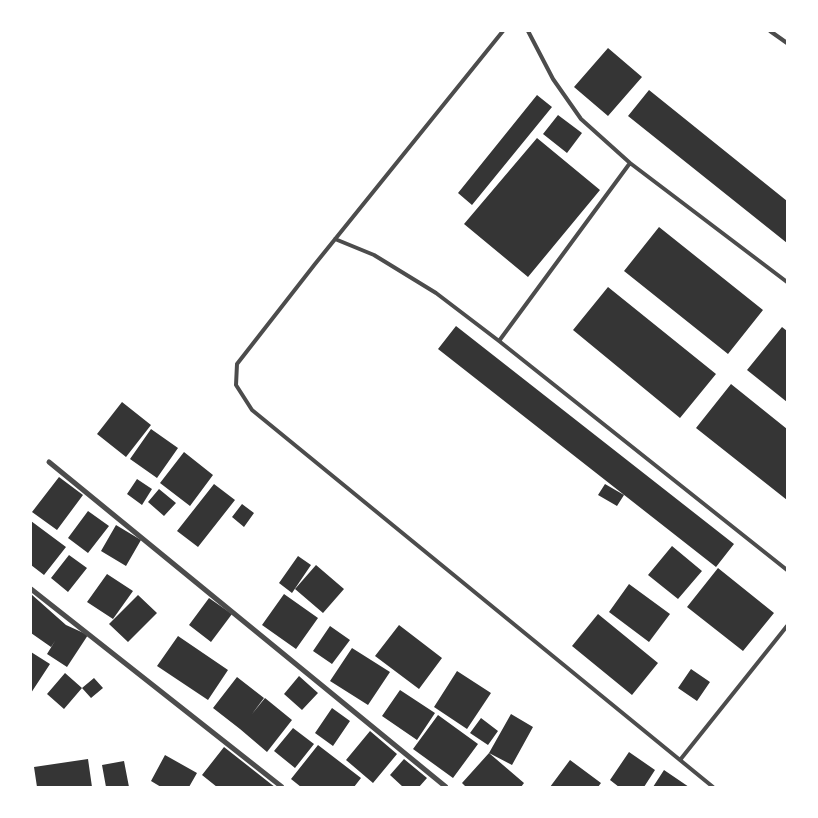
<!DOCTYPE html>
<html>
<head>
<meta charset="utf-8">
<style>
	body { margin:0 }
	#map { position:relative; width:818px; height:818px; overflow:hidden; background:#fff; font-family:"PT Sans",sans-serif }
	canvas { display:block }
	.frame { position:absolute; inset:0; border:32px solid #fff; pointer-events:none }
</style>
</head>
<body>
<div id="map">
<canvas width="818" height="818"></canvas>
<div class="frame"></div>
</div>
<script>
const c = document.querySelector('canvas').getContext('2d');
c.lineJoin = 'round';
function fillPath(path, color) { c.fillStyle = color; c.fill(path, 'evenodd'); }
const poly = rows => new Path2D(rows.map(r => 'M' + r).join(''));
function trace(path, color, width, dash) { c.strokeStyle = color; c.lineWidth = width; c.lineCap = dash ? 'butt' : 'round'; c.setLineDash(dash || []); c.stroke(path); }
fillPath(poly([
	[608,48,642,77,608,116,574,87],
	[649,90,787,201,787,243,628,116],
	[537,95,552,107,472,205,458,193],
	[558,115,582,133,567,153,543,134],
	[537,138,600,190,528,277,464,224],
	[659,227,763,310,728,354,624,271],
	[608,287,716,374,680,418,573,330],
	[456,326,734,544,716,567,438,349],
	[782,327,787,331,787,402,747,370],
	[731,384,787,429,787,500,696,428],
	[122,402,151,425,126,457,97,434],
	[151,429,178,448,157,478,130,459],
	[184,452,213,475,190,506,160,483],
	[59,477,83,495,57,530,32,512],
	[137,479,152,489,142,505,127,494],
	[214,484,235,500,198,547,177,531],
	[605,484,624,495,617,506,598,495],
	[159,489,176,503,164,516,148,502],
	[242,504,254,513,244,527,232,517],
	[88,511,109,526,88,553,68,538],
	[31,521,66,547,44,575,31,565],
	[116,525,141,540,126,566,101,551],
	[672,546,702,571,678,599,648,575],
	[69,555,87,568,68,592,51,578],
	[298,556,311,565,292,593,279,583],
	[316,565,344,589,323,613,295,589],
	[718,568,774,613,743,651,687,607],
	[107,574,133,591,113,619,87,602],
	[629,584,670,614,649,642,609,612],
	[31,594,66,625,88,635,67,667,47,654,55,641,51,647,31,633],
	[284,594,318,618,296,649,262,625],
	[138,595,157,613,128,642,109,624],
	[209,598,232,614,211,642,189,625],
	[598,614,658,663,632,695,572,646],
	[399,625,442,658,419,689,375,656],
	[330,626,350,640,332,664,313,651],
	[178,636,228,670,208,700,157,666],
	[352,648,390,672,368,705,330,681],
	[31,652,50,664,31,693],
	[691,669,710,682,697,701,678,688],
	[457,671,491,693,467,729,434,707],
	[65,673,82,688,94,678,103,688,91,698,82,688,64,709,47,694],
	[299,676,318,693,302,710,284,694],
	[237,677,264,698,252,714,265,698,292,720,267,752,240,729,213,708],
	[400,690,435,713,417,740,382,716],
	[332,708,350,721,333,746,315,733],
	[511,714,533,727,512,765,489,753,524,783,521,787,466,787,462,783,489,753],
	[438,715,478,744,453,778,413,749],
	[481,718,498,731,488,745,470,733],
	[293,728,314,744,295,768,274,751],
	[370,731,397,754,373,783,346,760],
	[318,745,361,778,354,787,301,787,291,779],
	[224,747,271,784,275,787,217,787,202,775],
	[629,752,655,770,644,787,619,787,610,780],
	[165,755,197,773,189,787,161,787,151,781],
	[88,759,92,787,37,787,34,767],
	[404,759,427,778,419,787,403,787,390,775],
	[570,760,601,783,598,787,550,787],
	[124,761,129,787,106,787,102,765],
	[664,770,689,787,653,787]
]), '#353535');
trace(poly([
	[503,31,315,264,237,364,236,385,252,410,713,787],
	[528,31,553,79,581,119,630,163,787,282],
	[770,31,787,43],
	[335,239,374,255,436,293,499,341,787,570],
	[499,341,630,163],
	[680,760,787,626]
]), '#4c4c4c', 4);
trace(poly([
	[49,462,446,787],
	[31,589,282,787]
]), '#4c4c4c', 5);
</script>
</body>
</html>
